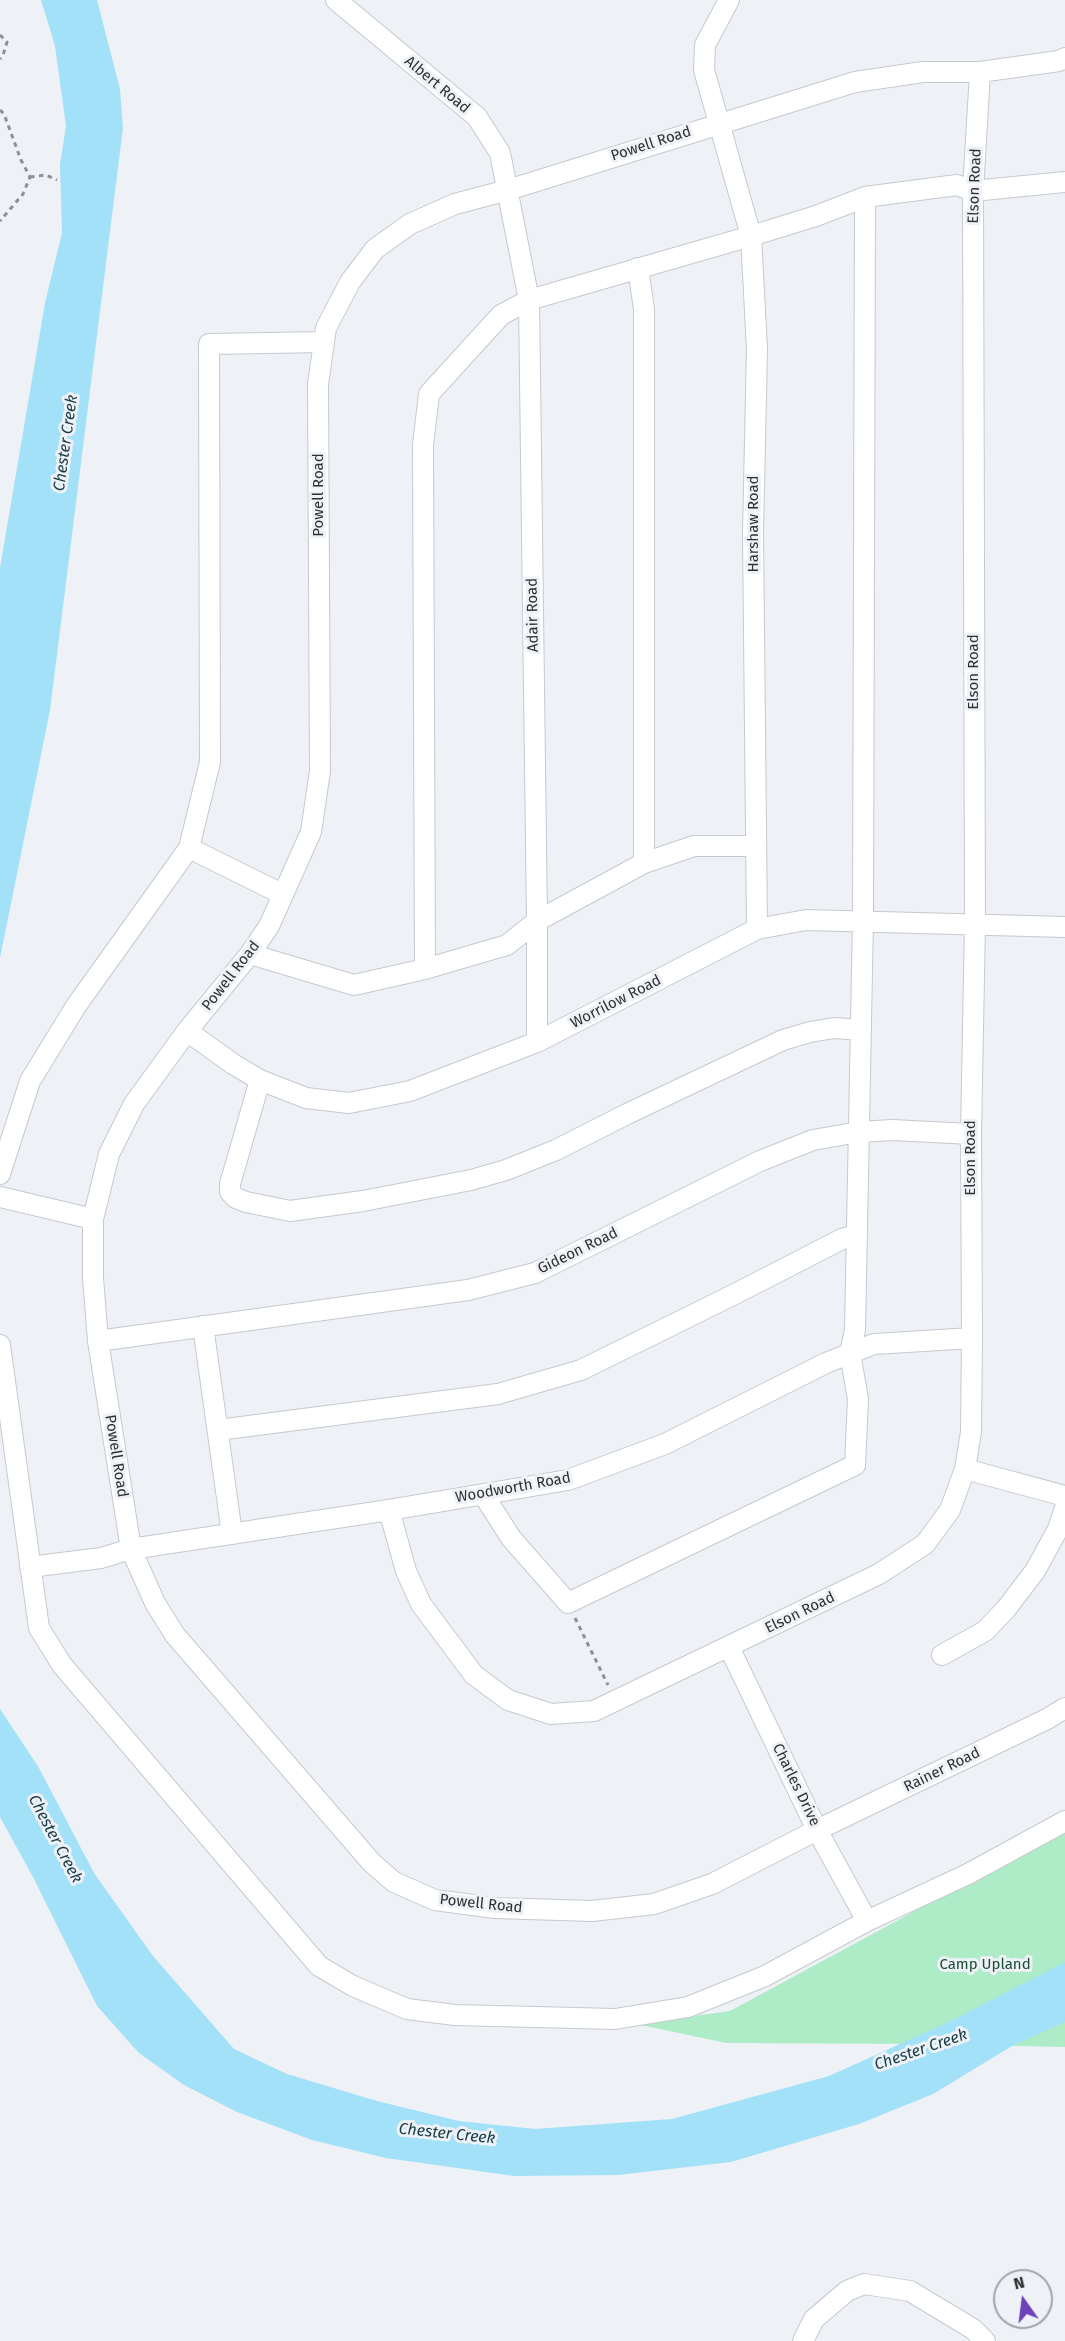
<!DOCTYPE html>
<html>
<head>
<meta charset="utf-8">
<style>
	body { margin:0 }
	#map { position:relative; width:1065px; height:2341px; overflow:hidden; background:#eef1f6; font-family:"Fira Sans",sans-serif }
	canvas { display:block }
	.north { position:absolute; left:993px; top:2269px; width:60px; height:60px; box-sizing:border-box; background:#eef1f6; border:2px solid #a2a4a8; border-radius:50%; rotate:346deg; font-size:16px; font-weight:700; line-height:24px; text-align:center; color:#2f3032 }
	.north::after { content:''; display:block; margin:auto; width:21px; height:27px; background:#6c41b9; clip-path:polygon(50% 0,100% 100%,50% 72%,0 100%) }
</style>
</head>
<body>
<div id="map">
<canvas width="1065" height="2341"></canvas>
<div class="north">N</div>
</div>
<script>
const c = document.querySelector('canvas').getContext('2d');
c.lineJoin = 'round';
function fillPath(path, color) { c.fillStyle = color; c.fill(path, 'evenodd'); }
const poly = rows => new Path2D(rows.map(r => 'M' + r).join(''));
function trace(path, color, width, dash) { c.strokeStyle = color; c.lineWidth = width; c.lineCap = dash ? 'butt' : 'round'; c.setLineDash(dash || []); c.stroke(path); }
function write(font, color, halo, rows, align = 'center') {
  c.font = font + ' "Fira Sans",sans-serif'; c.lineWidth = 6; c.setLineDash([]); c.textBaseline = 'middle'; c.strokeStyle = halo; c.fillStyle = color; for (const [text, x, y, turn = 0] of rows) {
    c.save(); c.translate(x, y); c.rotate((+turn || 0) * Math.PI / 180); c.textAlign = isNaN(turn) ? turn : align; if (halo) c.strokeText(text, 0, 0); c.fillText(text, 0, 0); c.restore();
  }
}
fillPath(poly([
	[1065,1830,1065,2047,929,2044,726,2043,636,2024,730,2011]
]), '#adecc6');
fillPath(poly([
	[41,0,97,0,120,89,123,128,50,710,0,958,0,568,45,303,62,233,60,164,66,126,55,46],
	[0,1709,39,1768,94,1873,153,1956,234,2049,287,2074,377,2101,459,2121,535,2129,672,2119,829,2076,953,2020,1065,1962,1065,2022,1012,2046,933,2094,859,2124,731,2162,618,2175,514,2176,386,2158,312,2140,237,2112,184,2085,139,2053,97,2006,33,1877,0,1817]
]), '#a3e1f8');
const minor = poly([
	[336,0,477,117,500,153,529,300,537,921,537,1042],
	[729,0,705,45,704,70,751,236,757,349,753,532,757,929],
	[1065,58,1059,61,980,72,923,72,855,82,508,190,455,204,410,224,375,249,350,282,326,328,318,384,320,771,311,832,269,926,250,954,187,1031,134,1104,109,1154,93,1219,93,1278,98,1341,131,1549,155,1603,175,1635,372,1863,394,1882,435,1900,495,1908,592,1911,654,1904,712,1884,817,1830,1047,1719,1065,1708],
	[638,268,644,309,644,863],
	[189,848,282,894],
	[250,954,354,985,425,969,507,945,537,921,644,863,694,846,756,846],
	[425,969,423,445,429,394,501,315,529,300,751,236,816,216,865,197,957,185,973,191,1065,182],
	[187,1031,233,1064,260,1080,306,1098,349,1103,410,1091,537,1042,757,929,806,920,1065,927],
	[260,1080,230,1184,230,1192,236,1198,246,1202,290,1211,363,1201,471,1180,506,1170,556,1150,627,1114,783,1040,810,1032,834,1028,861,1030],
	[0,1174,30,1081,76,1006,189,848,210,762,209,344,324,342],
	[0,1197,93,1219],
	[203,1326,232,1534],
	[98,1341,468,1290,535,1273,760,1161,813,1140,859,1132,892,1130,971,1134],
	[0,1345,39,1628,62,1665,319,1966,353,1986,407,2009,455,2015,615,2019,688,2007,765,1976,867,1921,968,1874,1065,1821],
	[218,1430,498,1394,581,1370,735,1294,842,1239,857,1235],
	[965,1469,1065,1496],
	[483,1494,511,1538,568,1603,855,1465,858,1399,850,1353,855,1330,863,920,865,197],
	[389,1510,406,1571,421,1604,474,1675,508,1700,551,1714,594,1711,879,1574,925,1544,950,1510,965,1469,971,1432,972,1338,971,1134,975,923,973,191,980,72],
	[30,1567,101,1558,131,1549,389,1510,568,1480,665,1444,826,1363,874,1344,972,1338],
	[729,1647,817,1830,867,1921],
	[942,1655,985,1631,1006,1609,1035,1571,1058,1529,1065,1508],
	[803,2341,814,2319,847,2291,864,2284,910,2291,973,2329,985,2341]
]);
trace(minor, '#c6c9ce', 22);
trace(poly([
	[0,35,7,42,3,55,0,59],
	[0,110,4,114,21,160,30,177,23,194,0,221],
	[30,177,46,175,57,180],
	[575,1618,608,1685]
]), '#8e9093', 3, [4.5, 4.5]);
trace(minor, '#fff', 20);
write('15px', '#2f3032', '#eef1f6', [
	["Albert Road",437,85,40],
	["Powell Road",651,144,-18],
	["Elson Road",975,186,-88],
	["Powell Road",319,495,-90],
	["Harshaw Road",754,524,-90],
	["Adair Road",533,615,-91],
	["Elson Road",974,672,-90],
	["Powell Road",231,976,-52],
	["Worrilow Road",616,1002,-27],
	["Elson Road",971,1158,-90],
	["Gideon Road",578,1251,-26],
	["Powell Road",116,1456,81],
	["Woodworth Road",513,1488,-10],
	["Elson Road",800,1613,-26],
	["Rainer Road",942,1770,-26],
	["Charles Drive",796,1785,64],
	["Powell Road",481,1904,6]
]);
write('15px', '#1a4c32', '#eef1f6', [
	["Camp Upland",985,1965]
]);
write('italic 16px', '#173c48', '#eef1f6', [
	["Chester Creek",66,443,-82],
	["Chester Creek",55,1839,62],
	["Chester Creek",921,2050,-19],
	["Chester Creek",447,2134,6]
]);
</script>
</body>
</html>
